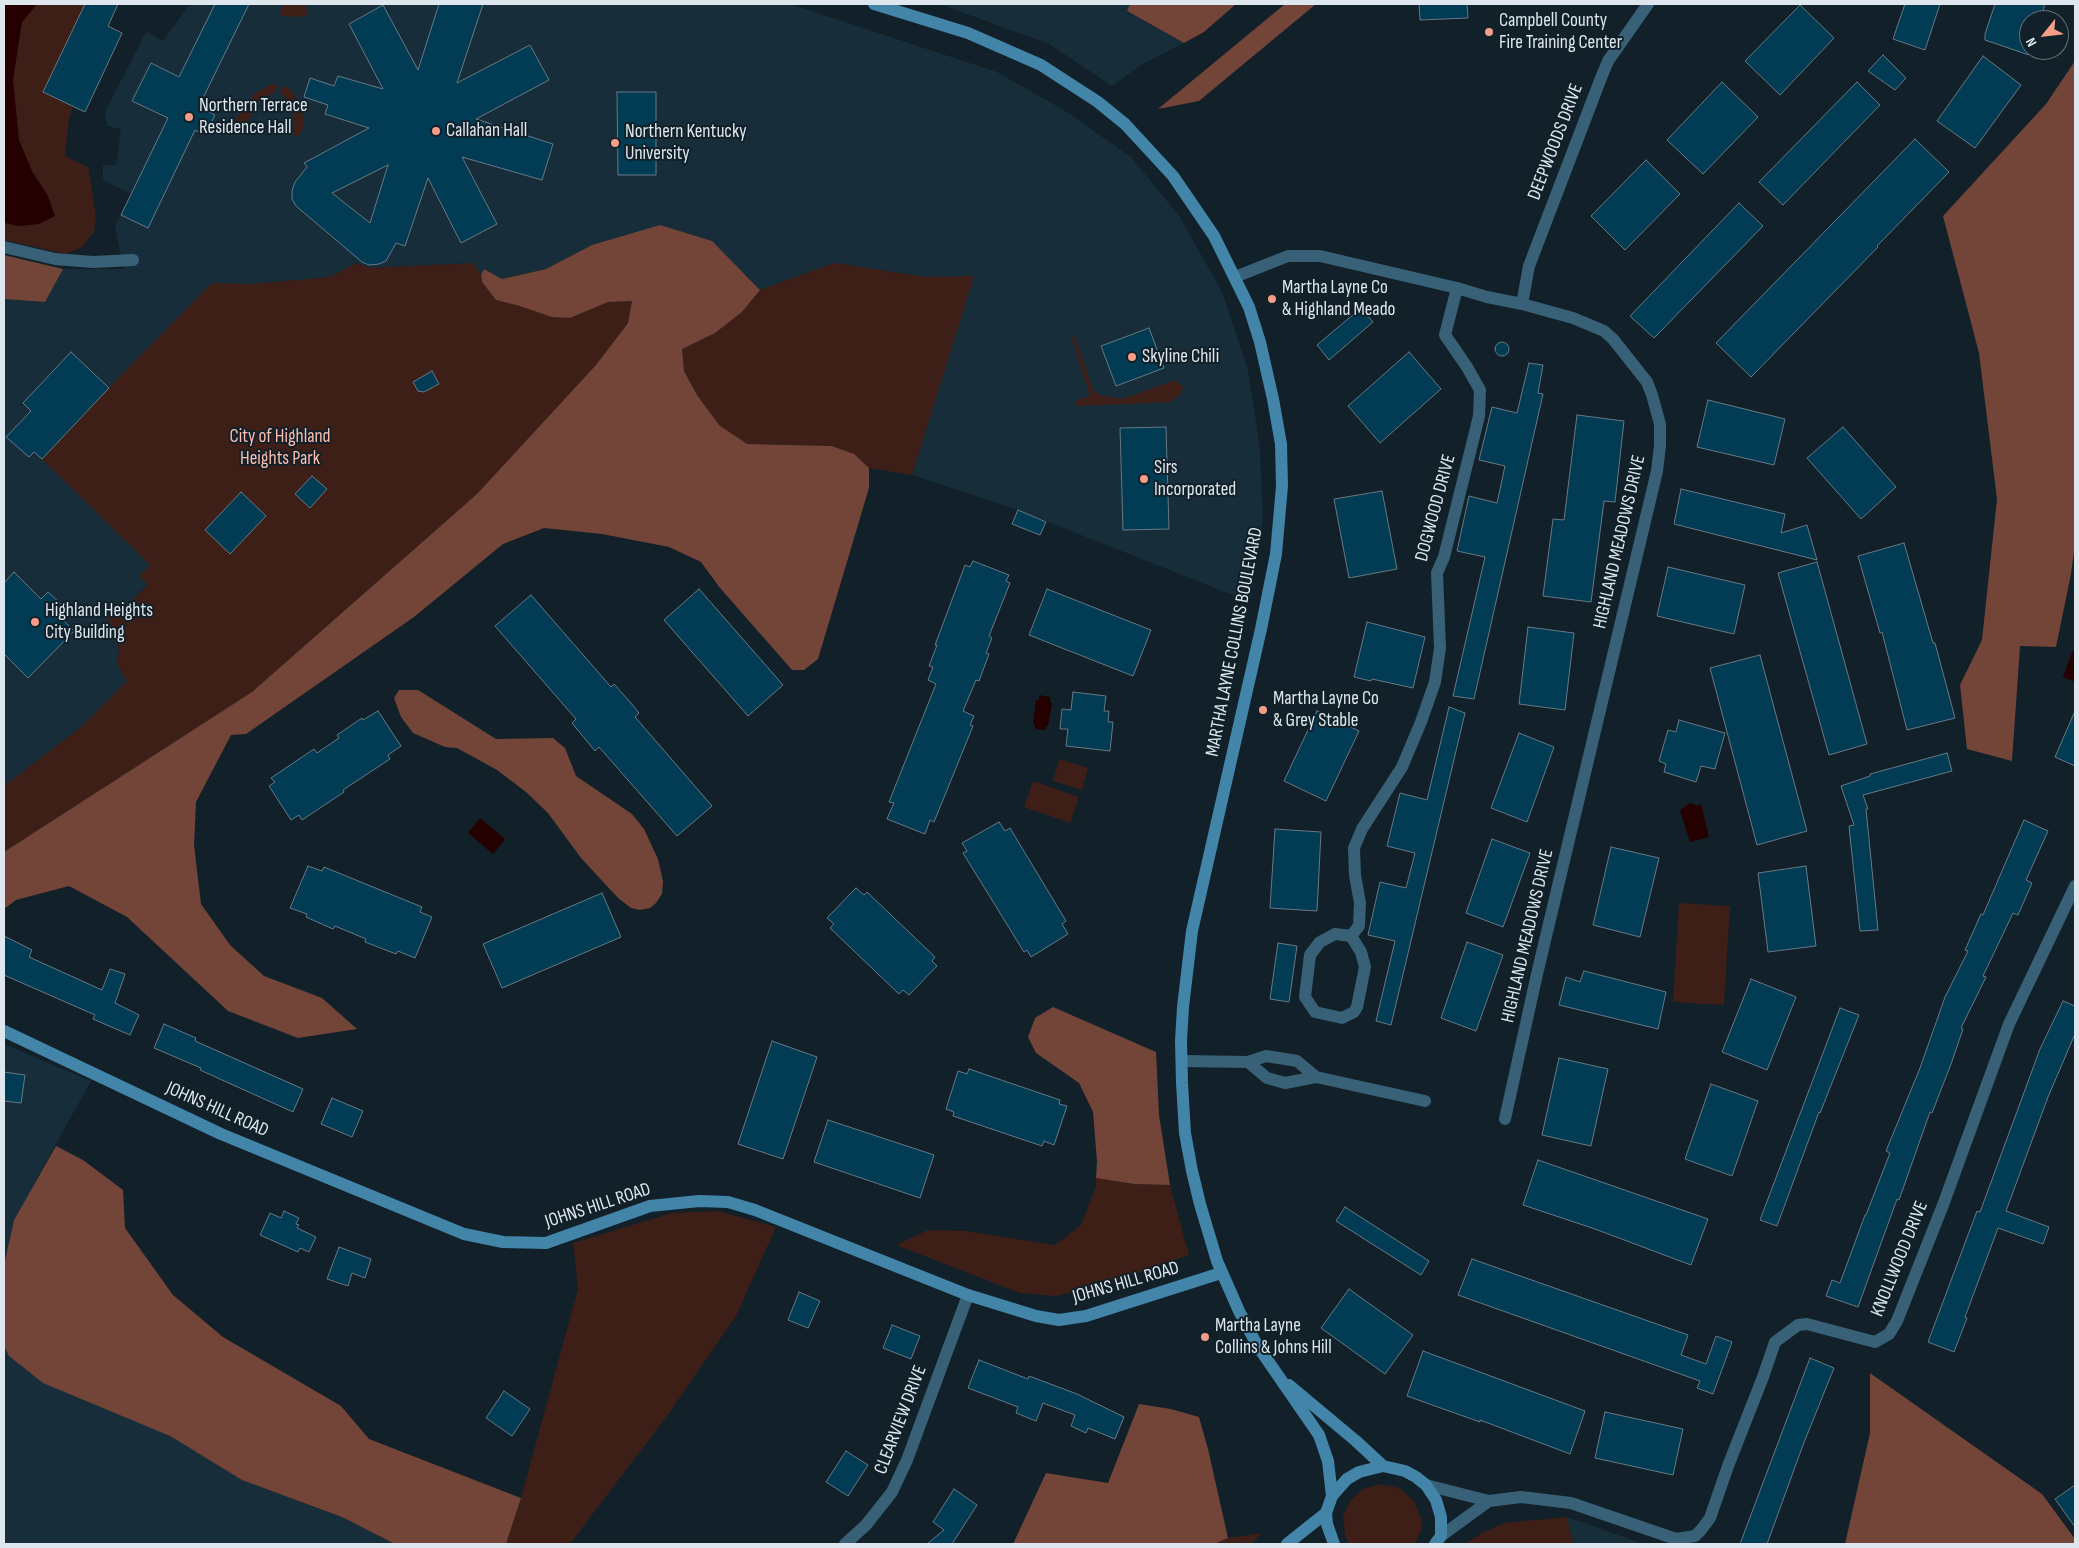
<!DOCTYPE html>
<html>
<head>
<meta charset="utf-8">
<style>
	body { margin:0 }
	#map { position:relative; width:2079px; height:1548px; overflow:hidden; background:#112029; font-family:"Sofia Sans Condensed",sans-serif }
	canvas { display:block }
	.frame { position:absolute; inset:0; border:5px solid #dee7ed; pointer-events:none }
	.north { position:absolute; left:2019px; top:10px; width:50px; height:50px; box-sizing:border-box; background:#112029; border:1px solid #637077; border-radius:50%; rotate:241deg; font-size:14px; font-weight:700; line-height:20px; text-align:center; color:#dee7ed }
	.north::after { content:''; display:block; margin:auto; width:18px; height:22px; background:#f49e89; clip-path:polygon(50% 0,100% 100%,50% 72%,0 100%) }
</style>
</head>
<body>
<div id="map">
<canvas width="2079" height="1548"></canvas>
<div class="frame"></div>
<div class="north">N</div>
</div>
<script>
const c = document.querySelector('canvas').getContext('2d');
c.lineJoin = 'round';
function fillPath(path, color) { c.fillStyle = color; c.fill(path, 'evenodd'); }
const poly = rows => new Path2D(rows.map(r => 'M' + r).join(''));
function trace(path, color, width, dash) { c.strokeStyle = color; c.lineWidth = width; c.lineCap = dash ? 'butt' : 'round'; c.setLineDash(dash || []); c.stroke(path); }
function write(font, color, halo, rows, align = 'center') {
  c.font = font + ' "Sofia Sans Condensed",sans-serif'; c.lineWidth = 4; c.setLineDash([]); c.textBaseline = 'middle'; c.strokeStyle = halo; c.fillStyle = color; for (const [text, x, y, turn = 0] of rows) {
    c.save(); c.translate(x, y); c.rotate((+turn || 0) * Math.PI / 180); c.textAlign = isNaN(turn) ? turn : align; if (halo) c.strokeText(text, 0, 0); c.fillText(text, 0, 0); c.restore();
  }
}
fillPath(poly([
	[190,4,790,4,997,72,1067,112,1131,157,1180,217,1223,294,1248,370,1260,449,1263,520,1250,602,1018,510,912,475,973,276,927,277,834,263,760,290,746,274,592,245,546,269,502,279,484,269,481,275,473,263,371,268,356,263,330,277,252,284,212,283,54,446,150,565,148,584,123,609,107,617,116,634,119,650,117,665,127,681,81,727,4,786,4,299,44,302,63,269,123,269,115,226,131,194,103,180,103,165,116,165,121,129,107,126,105,112,144,36,148,32,163,41],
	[939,4,1130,4,1127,12,1184,43,1141,65,1112,86,1049,44],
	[4,1044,91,1081,14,1220,4,1265],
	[4,1346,9,1356,170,1436,242,1480,342,1517,395,1544,4,1544],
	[1567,1517,1644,1544,1573,1544]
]), '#172d39');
fillPath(poly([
	[4,4,85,4,43,92,73,107,69,119,65,156,88,167,91,183,96,218,94,232,82,247,66,254,4,240],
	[284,4,304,4,308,14,305,17,281,16,280,11],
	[272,84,277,85,276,91,256,104,244,132,232,128,233,123,254,94],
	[282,86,290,89,298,100,303,116,303,129,299,135,293,138,294,127,292,108,288,101,280,92],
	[356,263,371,268,473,263,481,275,482,282,496,300,570,318,608,302,633,301,628,323,596,365,477,494,252,692,4,852,4,786,81,727,127,681,117,665,119,650,116,634,107,617,105,608,114,602,123,609,148,585,139,576,150,565,42,459,125,371,212,283,252,284,330,277],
	[834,263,927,277,974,276,912,475,869,468,854,454,832,446,746,444,719,425,697,395,684,371,682,348,715,333,742,312,760,290],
	[1075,336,1093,390,1100,395,1122,399,1175,380,1183,387,1181,394,1170,402,1076,406,1075,401,1090,396,1072,338],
	[1059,759,1088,768,1082,790,1053,781],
	[1033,781,1079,797,1070,823,1024,807],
	[1679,903,1730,906,1724,1005,1673,1002],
	[1096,1178,1134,1184,1170,1185,1189,1255,1108,1284,1056,1296,1020,1293,896,1245,928,1230,965,1231,1055,1245,1081,1225,1096,1186],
	[718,1211,776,1227,736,1316,669,1413,570,1544,506,1544,521,1498,578,1289,573,1243,672,1213],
	[1380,1484,1399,1488,1414,1501,1421,1519,1421,1530,1415,1544,1349,1544,1348,1543,1345,1534,1343,1517,1350,1501,1363,1489],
	[1567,1517,1573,1544,1465,1544,1482,1533,1504,1523],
	[1262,1533,1251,1544,1214,1544,1228,1538]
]), '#3e1f18');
fillPath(poly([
	[1130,4,1236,4,1204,32,1184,43,1127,11],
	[1285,4,1316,4,1199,101,1158,109],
	[2075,61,2075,544,2071,574,2056,647,2020,646,2012,761,1967,749,1960,685,1982,640,1997,499,1979,353,1943,216,2046,104],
	[660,225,712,241,760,290,742,312,715,333,682,349,684,371,697,395,719,425,747,444,832,446,854,454,869,468,869,488,818,659,804,670,792,670,720,588,701,562,669,547,602,534,544,528,503,544,414,617,246,734,231,735,196,802,194,845,201,904,230,945,264,976,322,998,357,1029,298,1038,228,1011,127,917,69,886,16,900,4,909,4,852,252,692,477,494,596,365,628,323,632,301,608,302,570,318,552,317,520,306,496,300,482,282,481,275,484,269,502,279,546,269,592,245],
	[4,255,63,269,45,302,4,299],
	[399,690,418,690,496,739,553,738,565,748,576,776,632,814,644,829,658,859,663,881,662,894,656,903,650,908,640,910,631,908,618,898,581,858,548,813,526,792,497,770,457,748,445,747,413,733,401,717,394,698],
	[1053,1007,1156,1052,1159,1115,1170,1185,1134,1184,1096,1178,1097,1161,1093,1112,1079,1083,1036,1053,1028,1037,1035,1018],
	[56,1146,83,1160,123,1190,125,1228,173,1295,223,1337,341,1406,369,1439,521,1498,506,1544,395,1544,342,1517,242,1480,170,1436,43,1383,9,1356,4,1346,4,1265,14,1220],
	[1870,1373,2042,1494,2075,1539,2075,1544,1845,1544,1870,1433],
	[1139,1404,1171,1409,1199,1417,1208,1449,1228,1538,1214,1544,1013,1544,1046,1473,1108,1483]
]), '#734438');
fillPath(poly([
	[4,4,37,4,22,22,13,80,19,140,32,171,48,196,55,216,39,224,19,226,4,223],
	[2073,650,2075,651,2075,682,2063,677],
	[1039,695,1050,697,1050,702,1052,702,1048,727,1046,726,1045,730,1035,729,1035,725,1033,724,1036,700,1039,700],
	[1690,803,1698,806,1701,804,1709,837,1690,842,1680,810],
	[480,818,505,839,493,854,468,833]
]), '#240000');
const building = poly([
	[85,4,118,4,108,26,122,33,85,112,43,92,85,4],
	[215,4,249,4,202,100,212,105,209,112,215,115,208,129,201,126,198,132,195,130,148,228,121,215,168,118,132,101,151,63,179,77,215,4],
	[439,4,483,4,457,83,530,45,549,80,476,119,553,144,542,180,462,157,497,224,461,243,428,178,405,246,396,243,386,261,379,264,369,265,362,262,296,206,292,199,292,191,295,182,307,167,304,163,369,128,325,114,328,105,304,97,310,78,334,86,338,76,383,89,349,24,383,5,418,70,439,4],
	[388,165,370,223,332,193,388,165],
	[1419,4,1467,4,1468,18,1420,20,1419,4],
	[1905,4,1940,4,1925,50,1893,39,1905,4],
	[1995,4,2045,4,2040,20,2029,20,2029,55,1985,40,1985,34,1995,4],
	[1800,5,1834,38,1780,95,1745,61,1800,5],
	[1883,55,1906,78,1895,90,1868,71,1883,55],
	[1983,56,2021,85,1975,148,1937,121,1983,56],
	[1722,82,1758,117,1703,174,1667,140,1722,82],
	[1857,82,1880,105,1783,205,1759,182,1857,82],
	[617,92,656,92,656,175,618,175,617,92],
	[1915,139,1949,172,1877,246,1878,247,1751,377,1716,343,1915,139],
	[1646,160,1680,194,1625,250,1591,216,1646,160],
	[1739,203,1763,226,1654,338,1630,316,1739,203],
	[1361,308,1373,322,1329,360,1317,345,1361,308],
	[1149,328,1164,368,1116,386,1101,346,1149,328],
	'1495 349a7 7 0 1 1 14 0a7 7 0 1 1-14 0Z',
	[71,352,109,388,42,459,34,452,29,457,6,437,31,411,23,403,71,352],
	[1409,352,1441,389,1380,443,1348,406,1409,352],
	[1529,363,1543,365,1538,393,1543,394,1474,699,1453,696,1485,557,1457,551,1469,496,1497,503,1505,466,1479,460,1492,407,1517,413,1529,363],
	[432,371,439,384,424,392,418,391,413,382,432,371],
	[1708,400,1785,419,1774,465,1697,447,1708,400],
	[1577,415,1624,421,1615,502,1604,501,1591,602,1543,596,1553,519,1564,520,1577,415],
	[1166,427,1169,529,1123,530,1120,428,1166,427],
	[1843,427,1896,487,1861,519,1807,458,1843,427],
	[312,476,327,489,310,508,295,494,312,476],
	[1681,489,1785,514,1781,533,1807,525,1817,560,1674,524,1681,489],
	[1382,491,1397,569,1349,578,1334,499,1382,491],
	[241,492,266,516,230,554,205,530,241,492],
	[1018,510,1046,522,1040,535,1012,524,1018,510],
	[1904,543,1933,643,1935,643,1955,718,1907,730,1882,632,1880,633,1858,556,1904,543],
	[973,561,1009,575,1006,581,1010,583,989,636,992,638,986,653,989,654,979,681,976,680,963,711,974,716,970,725,973,726,934,822,930,820,925,834,887,819,894,803,889,802,936,684,928,680,933,667,929,666,937,645,935,645,965,565,970,567,973,561],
	[1817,562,1867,744,1829,755,1778,573,1817,562],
	[1668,567,1745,585,1734,634,1657,616,1668,567],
	[14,572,41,599,48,592,63,606,56,613,74,631,28,678,4,654,4,583,14,572],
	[699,589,783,685,748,716,664,620,699,589],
	[1047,589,1151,630,1133,676,1029,635,1047,589],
	[531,595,611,687,614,684,630,702,639,713,635,717,712,806,677,836,599,747,595,751,572,723,576,719,495,626,531,595],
	[1367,622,1425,637,1413,688,1372,679,1371,681,1354,677,1367,622],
	[1528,627,1574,633,1565,710,1519,704,1528,627],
	[1760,655,1807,831,1757,845,1710,668,1760,655],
	[1073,692,1106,696,1104,711,1109,711,1108,722,1113,722,1110,751,1066,746,1068,729,1060,729,1062,709,1071,710,1073,692],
	[1449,707,1465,713,1391,1025,1376,1021,1395,941,1368,935,1380,882,1406,888,1415,853,1387,846,1400,793,1427,800,1449,707],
	[378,711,401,746,388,755,390,759,343,790,344,792,302,820,299,815,291,820,269,786,275,782,271,778,314,749,317,753,339,738,337,735,362,718,363,720,378,711],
	[1317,711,1359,731,1326,801,1284,781,1317,711],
	[2075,711,2075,766,2055,757,2075,711],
	[1679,720,1725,733,1715,769,1701,766,1696,782,1664,772,1666,764,1659,761,1668,730,1676,732,1679,720],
	[1519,733,1554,747,1527,822,1491,808,1519,733],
	[1947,753,1952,771,1863,795,1868,809,1866,809,1878,930,1860,931,1849,826,1854,825,1841,786,1870,776,1870,774,1947,753],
	[2024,820,2048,831,2026,880,2032,883,2018,915,2013,913,1983,976,1986,977,1961,1028,1963,1029,1951,1064,1932,1113,1930,1112,1899,1200,1897,1199,1858,1307,1826,1296,1832,1280,1840,1283,1865,1215,1866,1215,1890,1153,1886,1151,1920,1068,1945,997,1968,951,1965,950,1981,914,1983,915,2024,820],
	[999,822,1005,831,1010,828,1066,921,1062,924,1068,934,1031,957,1027,950,1024,952,963,853,967,851,962,843,999,822],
	[1275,829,1321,832,1317,911,1270,908,1275,829],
	[1492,839,1530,853,1503,927,1466,913,1492,839],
	[1611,847,1659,858,1640,937,1593,925,1611,847],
	[308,866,322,871,324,867,422,907,420,912,432,917,415,958,398,951,396,954,365,942,366,939,335,926,333,929,306,917,307,914,290,908,308,866],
	[1806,866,1816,946,1768,952,1758,873,1806,866],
	[856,888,864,895,867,892,935,957,932,961,937,966,909,995,903,990,899,994,830,928,834,924,827,918,856,888],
	[602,893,621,937,502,988,483,944,602,893],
	[4,936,32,950,29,957,102,990,110,969,125,974,115,1003,139,1015,130,1035,93,1019,95,1015,4,975,4,936],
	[1467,942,1503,955,1476,1031,1441,1018,1467,942],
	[1278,943,1297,946,1289,1002,1270,999,1278,943],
	[1584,971,1666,992,1658,1029,1559,1005,1566,977,1580,982,1584,971],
	[1751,979,1796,997,1767,1070,1722,1052,1751,979],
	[2063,1001,2075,1006,2075,1034,2048,1097,2006,1211,2049,1227,2043,1244,1998,1228,1965,1317,1967,1318,1954,1352,1928,1342,1977,1211,1980,1212,2040,1049,2063,1001],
	[1840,1008,1859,1015,1820,1113,1819,1112,1777,1226,1760,1220,1840,1008],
	[164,1024,196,1038,195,1041,303,1089,293,1112,200,1070,201,1068,154,1048,164,1024],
	[772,1041,817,1057,783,1159,738,1144,772,1041],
	[1559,1058,1608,1069,1591,1146,1542,1135,1559,1058],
	[969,1069,1060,1100,1059,1104,1067,1106,1054,1145,1044,1141,1042,1146,953,1116,954,1112,946,1109,958,1071,967,1074,969,1069],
	[4,1072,25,1075,21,1103,4,1101,4,1072],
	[1711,1084,1758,1101,1732,1176,1685,1159,1711,1084],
	[332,1098,363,1111,352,1137,321,1124,332,1098],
	[828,1120,934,1155,920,1198,814,1162,828,1120],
	[1538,1160,1708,1219,1691,1265,1595,1229,1523,1205,1538,1160],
	[1345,1207,1429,1261,1421,1275,1336,1221,1345,1207],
	[284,1211,299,1218,296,1224,299,1225,297,1228,316,1237,309,1252,300,1248,298,1252,260,1235,270,1213,281,1218,284,1211],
	[339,1247,371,1259,365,1278,352,1273,348,1286,327,1279,339,1247],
	[1472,1259,1688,1335,1681,1355,1706,1364,1716,1336,1732,1342,1713,1394,1697,1388,1700,1381,1458,1295,1472,1259],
	[1349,1289,1413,1335,1385,1374,1321,1328,1349,1289],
	[799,1292,820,1301,808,1328,788,1320,799,1292],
	[892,1325,920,1336,911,1359,883,1348,892,1325],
	[1423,1351,1585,1411,1570,1454,1480,1420,1480,1422,1407,1396,1423,1351],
	[1810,1358,1834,1368,1803,1445,1767,1544,1740,1544,1810,1358],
	[979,1360,1028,1379,1029,1376,1077,1394,1124,1417,1115,1439,1088,1428,1086,1433,1071,1426,1075,1415,1043,1403,1036,1421,1016,1413,1018,1407,968,1388,979,1360],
	[504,1391,530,1409,512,1436,486,1418,504,1391],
	[1605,1412,1683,1429,1673,1475,1595,1458,1605,1412],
	[846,1451,868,1465,848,1496,826,1482,846,1451],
	[2075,1485,2075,1527,2055,1499,2075,1485],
	[954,1489,977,1505,952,1544,927,1544,944,1530,933,1522,954,1489]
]);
fillPath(building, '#023b54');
trace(building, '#687984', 1);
trace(poly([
	[4,247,55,259,93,262,133,260],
	[1235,277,1288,256,1320,256,1457,288,1487,297,1522,304,1573,318,1604,331,1613,339,1647,382,1652,395,1660,424,1660,446,1657,471,1537,974,1505,1119],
	[1522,304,1529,266,1601,78,1608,61,1648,4],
	[1335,934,1351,936,1361,952,1365,967,1357,1007,1354,1012,1342,1018,1315,1012,1305,997,1310,955,1320,942,1335,934],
	[1351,936,1359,926,1360,903,1355,875,1354,848,1362,829,1402,767,1421,722,1435,682,1440,648,1437,573,1444,557,1479,416,1480,390,1467,367,1445,335,1457,288],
	[1182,1061,1248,1062,1266,1056,1297,1061,1316,1077],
	[1248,1062,1267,1078,1285,1083,1316,1077,1425,1101],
	[1426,1485,1489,1501,1521,1497,1571,1503,1676,1539,1695,1536,1701,1530,1710,1518,1728,1466,1763,1377,1775,1342,1798,1325,1807,1324,1875,1342,1889,1334,1897,1321,1943,1205,2009,1024,2075,886],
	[1441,1536,1489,1501],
	[845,1544,866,1525,892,1492,907,1460,968,1295]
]), '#386076', 12);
trace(poly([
	[874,4,968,33,1041,65,1098,102,1125,124,1173,176,1214,236,1249,307,1260,342,1273,399,1281,444,1282,486,1276,554,1261,629,1192,931,1183,1007,1181,1041,1182,1083,1185,1133,1192,1171,1200,1204,1217,1261,1239,1311,1257,1345,1319,1435,1328,1461,1332,1496],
	[4,1031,221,1134,464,1234,503,1242,546,1243,650,1206,699,1201,728,1202,755,1210,968,1295,1036,1316,1059,1320,1086,1316,1221,1273],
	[1289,1385,1356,1441,1383,1466],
	[1287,1544,1326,1513],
	[1334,1544,1327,1524,1326,1513,1332,1496,1347,1479,1359,1472,1383,1466,1405,1471,1416,1477,1426,1485,1436,1500,1441,1517,1441,1536,1435,1544]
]), '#4285a9', 12);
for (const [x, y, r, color] of [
	[1489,32,5,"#f49e89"],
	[189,117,5,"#f49e89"],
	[436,131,5,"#f49e89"],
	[615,143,5,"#f49e89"],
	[1272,299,5,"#f49e89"],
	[1132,357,5,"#f49e89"],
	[1144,479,5,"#f49e89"],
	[35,622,5,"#f49e89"],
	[1263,710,5,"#f49e89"],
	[1205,1337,5,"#f49e89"]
]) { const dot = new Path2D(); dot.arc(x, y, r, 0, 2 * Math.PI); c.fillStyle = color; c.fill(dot); trace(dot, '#112029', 2); }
write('19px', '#dee7ed', '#112029', [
	["Campbell County",1499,21],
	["Fire Training Center",1499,43],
	["Northern Terrace",199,106],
	["Residence Hall",199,128],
	["Callahan Hall",446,131],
	["Northern Kentucky",625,132],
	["University",625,154],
	["Martha Layne Co",1282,288],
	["& Highland Meado",1282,310],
	["Skyline Chili",1142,357],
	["Sirs",1154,468],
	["Incorporated",1154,490],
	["Highland Heights",45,611],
	["City Building",45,633],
	["Martha Layne Co",1273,699],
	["& Grey Stable",1273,721],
	["Martha Layne",1215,1326],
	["Collins & Johns Hill",1215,1348]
], 'left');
write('19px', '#dee7ed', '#112029', [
	["DEEPWOODS DRIVE",1556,142,-69],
	["DOGWOOD DRIVE",1436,508,-75],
	["HIGHLAND MEADOWS DRIVE",1620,542,-77],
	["MARTHA LAYNE COLLINS BOULEVARD",1235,642,-79],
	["HIGHLAND MEADOWS DRIVE",1528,936,-77],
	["JOHNS HILL ROAD",217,1110,24],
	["JOHNS HILL ROAD",598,1206,-18],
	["KNOLLWOOD DRIVE",1900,1259,-68],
	["JOHNS HILL ROAD",1126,1283,-16],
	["CLEARVIEW DRIVE",901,1420,-69]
]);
write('19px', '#fdbcac', '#112029', [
	["City of Highland",280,437],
	["Heights Park",280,459]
]);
</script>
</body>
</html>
